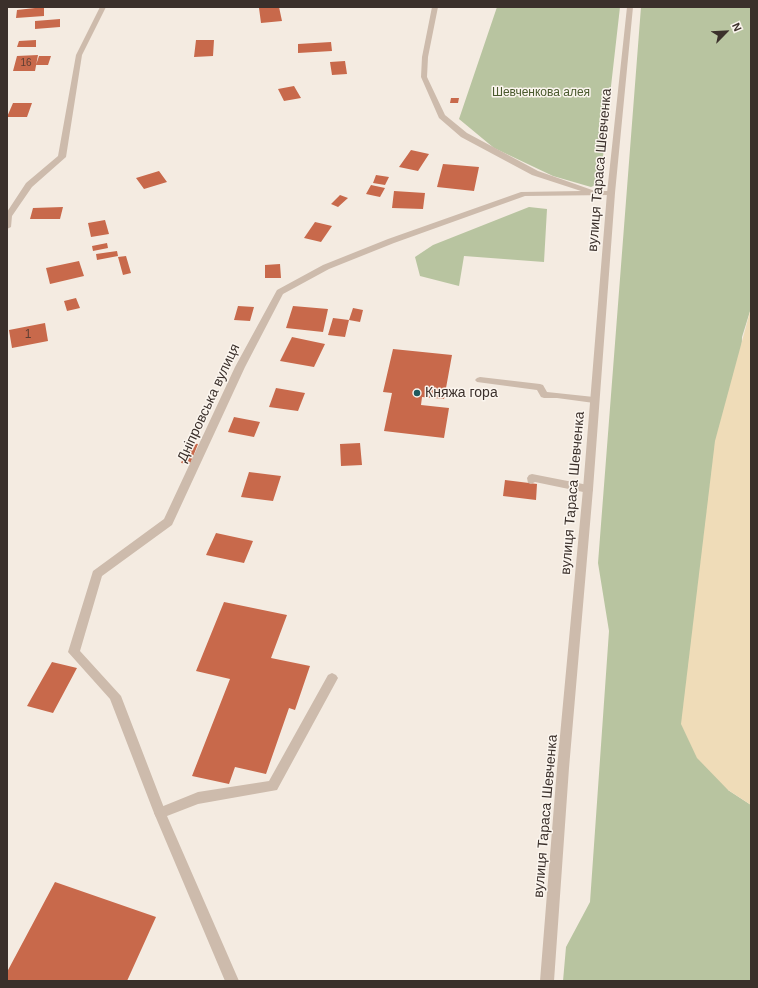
<!DOCTYPE html>
<html>
<head>
<meta charset="utf-8">
<style>
	body { margin:0 }
	#map { position:relative; width:758px; height:988px; overflow:hidden; background:#f4ebe1; font-family:Arial,sans-serif }
	canvas { display:block }
	.frame { position:absolute; inset:0; border:8px solid #3b302b; pointer-events:none }
	.north { position:absolute; left:706px; top:12px; width:40px; height:40px; -webkit-text-stroke:3px #fbf5ee; paint-order:stroke; rotate:66deg; font-size:11px; font-weight:700; line-height:16px; text-align:center; color:#3b302b }
	.north::after { content:''; display:block; margin:auto; width:14px; height:18px; background:#3b302b; clip-path:polygon(50% 0,100% 100%,50% 72%,0 100%) }
</style>
</head>
<body>
<div id="map">
<canvas width="758" height="988"></canvas>
<div class="frame"></div>
<div class="north">N</div>
</div>
<script>
const c = document.querySelector('canvas').getContext('2d');
c.lineJoin = 'round';
function fillPath(path, color) { c.fillStyle = color; c.fill(path, 'evenodd'); }
const poly = rows => new Path2D(rows.map(r => 'M' + r).join(''));
function trace(path, color, width, dash) { c.strokeStyle = color; c.lineWidth = width; c.lineCap = dash ? 'butt' : 'round'; c.setLineDash(dash || []); c.stroke(path); }
function write(font, color, halo, rows, align = 'center') {
  c.font = font + ' Arial,sans-serif'; c.lineWidth = 3; c.setLineDash([]); c.textBaseline = 'middle'; c.strokeStyle = halo; c.fillStyle = color; for (const [text, x, y, turn = 0] of rows) {
    c.save(); c.translate(x, y); c.rotate((+turn || 0) * Math.PI / 180); c.textAlign = isNaN(turn) ? turn : align; if (halo) c.strokeText(text, 0, 0); c.fillText(text, 0, 0); c.restore();
  }
}
fillPath(poly([
	[497,7,620,7,600,183,591,187,553,176,494,148,459,119],
	[641,7,751,7,751,308,742,337,728,790,751,805,751,981,563,981,566,947,590,902,609,631,598,563],
	[529,207,547,209,544,262,464,256,459,286,420,276,415,257,433,245]
]), '#b8c4a0');
fillPath(poly([
	[751,308,751,805,728,790,697,758,681,724,715,441]
]), '#efdcb8');
fillPath(poly([
	[44,7,44,16,16,18,17,10],
	[279,7,282,21,261,23,259,8],
	[60,19,60,27,35,29,35,21],
	[36,40,36,47,17,47,19,41],
	[196,40,214,40,213,56,194,57],
	[331,42,332,51,298,53,298,44],
	[38,55,35,71,13,71,17,56],
	[39,56,51,56,48,65,36,65],
	[345,61,347,74,332,75,330,62],
	[294,86,301,98,284,101,278,89],
	[451,98,459,98,458,103,450,103],
	[13,103,32,103,27,117,7,117],
	[411,150,429,154,418,171,399,167],
	[443,164,479,167,474,191,437,187],
	[159,171,167,182,144,189,136,178],
	[376,175,389,177,385,185,373,183],
	[371,185,385,188,380,197,366,194],
	[394,191,425,193,423,209,392,208],
	[340,195,348,198,338,207,331,204],
	[63,207,60,219,30,219,33,208],
	[105,220,109,234,91,237,88,223],
	[315,222,332,226,321,242,304,238],
	[107,243,108,248,93,251,92,246],
	[117,251,118,256,97,260,96,254],
	[126,256,131,273,123,275,118,257],
	[79,261,84,276,50,284,46,268],
	[280,264,281,278,265,278,265,265],
	[76,298,80,308,67,311,64,301],
	[238,306,254,307,250,321,234,320],
	[293,306,328,309,323,332,286,328],
	[353,308,363,310,360,322,349,320],
	[333,318,349,320,345,337,328,335],
	[45,323,48,341,12,348,9,330],
	[292,337,325,344,314,367,280,361],
	[393,349,452,355,444,399,422,397,421,405,449,408,444,438,384,431,392,393,383,392],
	[276,388,305,393,298,411,269,407],
	[234,417,260,422,254,437,228,432],
	[189,443,198,444,190,464,181,463],
	[360,443,362,465,341,466,340,444],
	[249,472,281,476,273,501,241,497],
	[505,480,537,484,536,500,503,496],
	[216,533,253,541,244,563,206,555],
	[224,602,287,615,271,658,310,666,295,710,289,708,266,774,235,767,229,784,192,776,230,679,196,671],
	[52,662,77,668,53,713,27,706],
	[55,882,156,917,127,981,7,981,7,972]
]), '#c8694b');
fillPath(poly([
	[480,377,540,384,543,385,547,392,594,397,599,400,594,403,557,398,544,398,541,397,537,390,477,382,475,380,477,378,480,377],
	[532,474,588,485,592,486,593,489,592,492,588,493,535,482,531,484,528,483,527,478,529,475,532,474],
	[332,673,336,675,338,678,277,790,198,804,167,816,239,981,225,981,154,813,156,809,198,792,269,781,328,675,332,673]
]), '#cdbbac');
fillPath(poly([
	[100,7,106,7,82,55,66,157,32,187,12,216,11,227,7,229,7,212,26,183,58,156,76,55,100,7],
	[432,7,438,7,428,57,427,77,445,115,467,133,538,171,595,191,611,191,615,193,611,195,525,196,394,243,329,269,283,294,245,367,172,525,102,576,80,651,121,696,166,813,164,817,160,819,156,817,154,813,110,699,68,652,93,571,164,519,235,367,277,290,323,265,388,239,521,192,581,191,532,175,461,137,439,118,421,77,422,57,432,7]
]), '#cdbbac');
fillPath(poly([
	[627,7,633,7,615,193,593,489,569,768,554,981,540,981,557,768,583,489,607,193,627,7]
]), '#cdbbac');
for (const [x, y, r, color] of [
	[417,393,4,"#1f5a5e"]
]) { const dot = new Path2D(); dot.arc(x, y, r, 0, 2 * Math.PI); c.fillStyle = color; c.fill(dot); trace(dot, '#fbf5ee', 1.5); }
write('10px', '#5e3e33', null, [
	["16",26,63]
]);
write('12px', '#4a5a2e', '#fbf5ee', [
	["Шевченкова алея",541,93]
]);
write('12px', '#5e3e33', null, [
	["1",28,335]
]);
write('14px', '#3b302b', '#fbf5ee', [
	["вулиця Тараса Шевченка",600,170,-85],
	["Дніпровська вулиця",209,403,-65],
	["вулиця Тараса Шевченка",573,493,-85],
	["вулиця Тараса Шевченка",546,816,-85]
]);
write('14px', '#3b302b', '#fbf5ee', [
	["Княжа гора",425,393]
], 'left');
</script>
</body>
</html>
